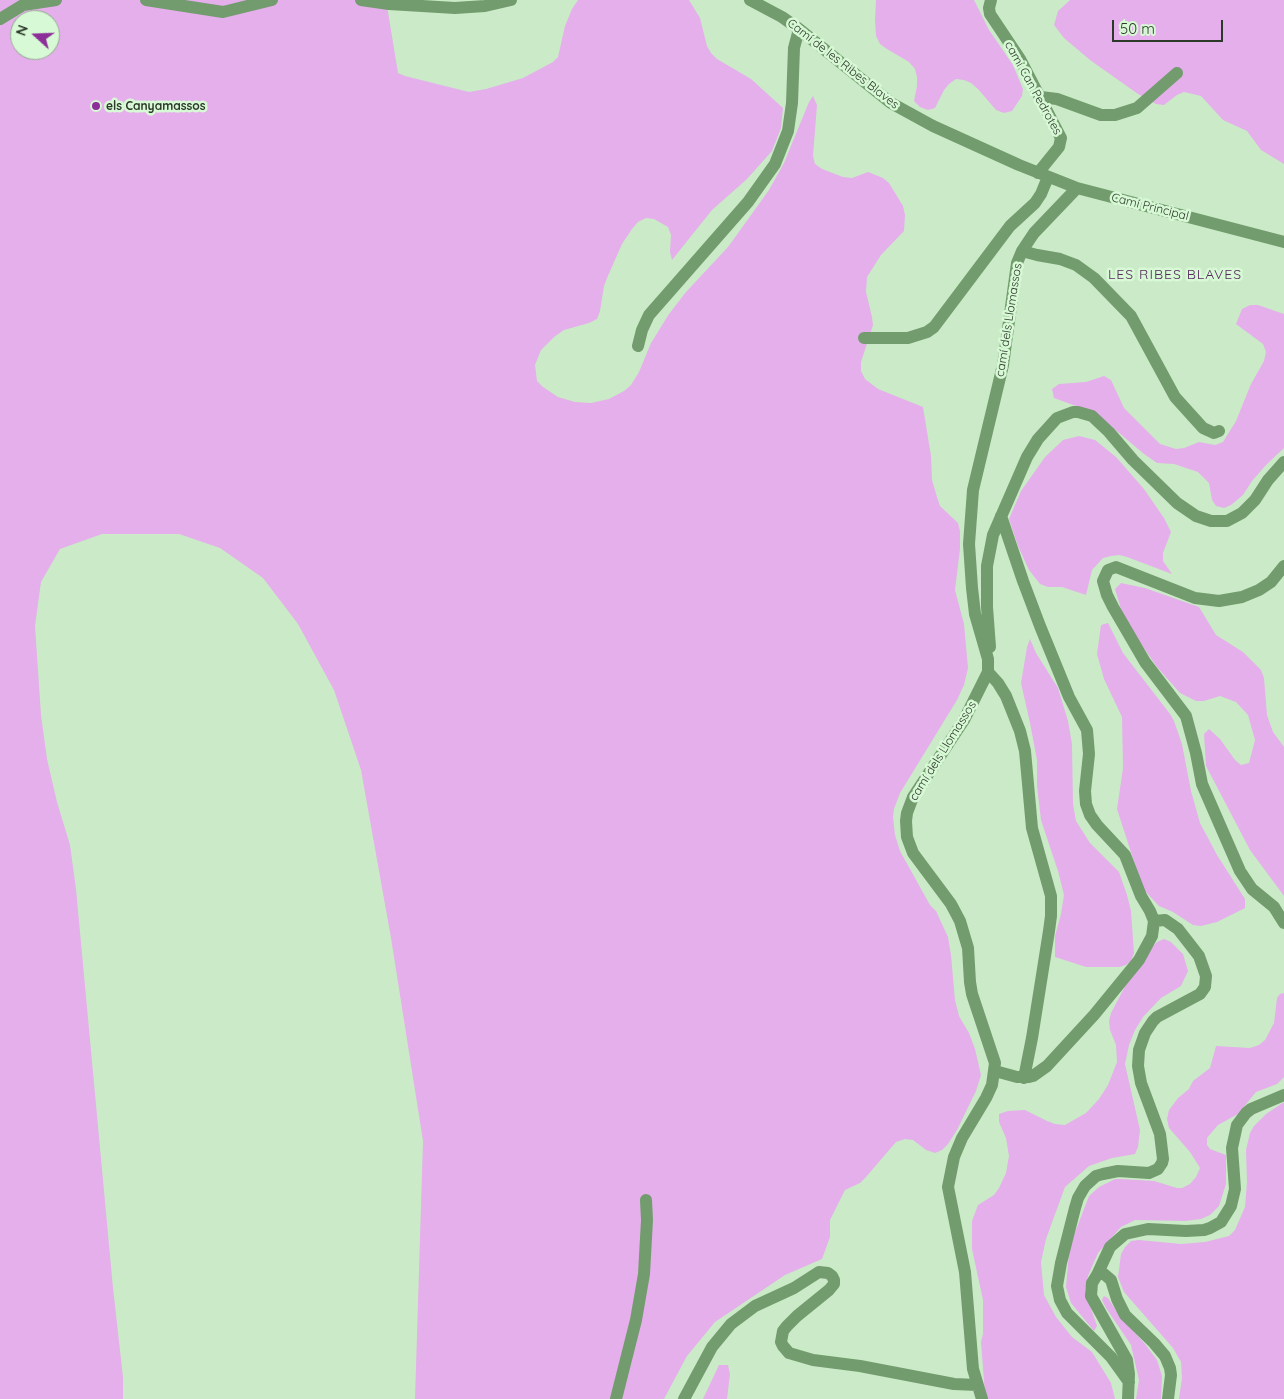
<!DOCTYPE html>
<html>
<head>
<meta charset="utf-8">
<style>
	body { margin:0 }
	#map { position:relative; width:1284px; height:1399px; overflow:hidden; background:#cbebc8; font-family:Quicksand,sans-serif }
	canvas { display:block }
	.north { position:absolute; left:10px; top:10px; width:50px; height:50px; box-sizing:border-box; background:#d8f9d5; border:1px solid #93ac91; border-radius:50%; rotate:290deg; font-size:14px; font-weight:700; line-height:20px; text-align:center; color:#2b382a }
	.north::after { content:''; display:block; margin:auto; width:18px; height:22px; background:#8c2f99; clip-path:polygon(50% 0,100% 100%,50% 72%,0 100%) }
	.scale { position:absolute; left:1112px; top:20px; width:111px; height:22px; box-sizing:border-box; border:2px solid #2b382a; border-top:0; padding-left:6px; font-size:15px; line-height:18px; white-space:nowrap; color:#2b382a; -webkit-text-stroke:4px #d8f9d5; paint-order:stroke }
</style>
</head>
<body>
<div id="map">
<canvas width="1284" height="1399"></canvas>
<div class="north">N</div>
<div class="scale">50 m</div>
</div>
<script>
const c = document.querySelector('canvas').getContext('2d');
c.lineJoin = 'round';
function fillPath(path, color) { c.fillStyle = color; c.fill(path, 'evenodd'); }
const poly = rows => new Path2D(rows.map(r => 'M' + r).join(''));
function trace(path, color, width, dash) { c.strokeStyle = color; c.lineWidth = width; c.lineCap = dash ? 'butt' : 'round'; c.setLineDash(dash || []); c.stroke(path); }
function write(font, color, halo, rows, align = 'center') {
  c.font = font + ' Quicksand,sans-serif'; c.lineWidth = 5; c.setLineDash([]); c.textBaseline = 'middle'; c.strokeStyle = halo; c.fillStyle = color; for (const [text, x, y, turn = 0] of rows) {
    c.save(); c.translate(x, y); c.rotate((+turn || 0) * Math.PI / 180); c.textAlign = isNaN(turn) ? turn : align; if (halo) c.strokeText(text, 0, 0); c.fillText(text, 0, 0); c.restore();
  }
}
fillPath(poly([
	[0,0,386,0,398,73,405,76,469,92,486,89,523,78,553,62,558,57,565,26,572,9,578,0,689,0,700,18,707,46,711,53,717,59,751,79,783,108,781,128,772,151,746,180,712,210,672,260,670,252,671,235,668,227,654,219,646,218,638,222,632,229,622,244,607,278,604,286,600,311,597,319,589,323,564,330,554,337,541,350,535,365,537,381,543,387,558,397,575,402,591,403,609,399,624,391,631,385,639,372,651,343,669,314,686,292,728,247,769,190,784,163,809,102,813,96,817,105,813,156,815,164,822,169,843,177,852,178,868,172,883,178,889,183,903,206,905,215,904,231,881,255,867,277,866,292,872,317,873,325,861,362,861,371,865,379,878,389,923,407,931,456,932,480,937,497,940,506,958,523,960,531,960,549,955,590,964,624,968,668,964,685,957,700,900,793,894,809,893,817,895,835,900,851,930,905,936,911,948,937,951,955,955,1000,959,1016,969,1033,975,1049,981,1075,976,1091,957,1130,948,1144,942,1150,935,1153,926,1150,913,1140,905,1139,896,1142,866,1177,860,1183,845,1190,830,1220,830,1237,822,1259,785,1275,715,1322,687,1356,664,1399,415,1399,423,1141,391,938,361,770,334,690,298,624,263,578,220,548,179,534,102,534,60,549,41,582,35,626,41,715,47,759,57,802,70,845,76,889,113,1288,123,1377,123,1399,0,1399],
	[20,20,50,20,50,50,20,50],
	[876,0,974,0,989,30,1013,65,1023,89,1022,96,1012,111,1004,113,996,110,978,89,971,83,964,80,956,79,949,84,944,90,935,108,928,110,920,107,914,101,917,86,917,77,915,69,909,62,887,49,880,44,876,36,875,20],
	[1070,0,1284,0,1284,164,1261,150,1247,131,1223,120,1201,96,1184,92,1177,95,1164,105,1156,104,1138,94,1090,60,1064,38,1054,25,1058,11],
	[1250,305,1258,305,1284,314,1284,448,1266,465,1252,481,1243,495,1231,505,1224,508,1216,506,1212,500,1209,483,1198,472,1174,464,1157,463,1144,454,1112,427,1076,406,1054,398,1052,389,1059,384,1086,382,1104,376,1111,380,1124,408,1160,444,1176,449,1184,448,1199,442,1215,445,1223,442,1236,421,1251,384,1264,361,1266,352,1263,344,1236,324,1242,309],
	[1079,436,1095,440,1116,457,1144,489,1164,518,1171,532,1163,553,1163,561,1172,574,1127,557,1119,555,1111,556,1103,558,1092,570,1086,595,1062,587,1048,587,1040,584,1029,570,1018,546,1009,519,1021,491,1045,457,1063,440],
	[1121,583,1145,588,1199,607,1216,635,1243,652,1261,670,1264,678,1267,715,1273,732,1284,747,1284,896,1250,850,1206,766,1204,734,1209,729,1220,739,1235,760,1241,765,1249,763,1255,740,1248,715,1236,702,1220,696,1204,701,1196,701,1180,693,1157,667,1124,619,1115,589],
	[1108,623,1123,653,1170,714,1174,721,1182,744,1191,791,1200,823,1217,855,1245,899,1245,908,1217,922,1201,926,1193,925,1173,912,1159,906,1144,890,1138,874,1117,809,1123,768,1122,717,1104,679,1097,654,1101,625],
	[1030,639,1036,653,1058,688,1068,721,1072,744,1073,804,1076,821,1090,843,1119,872,1127,895,1131,911,1134,953,1131,961,1126,965,1119,967,1086,967,1055,957,1055,936,1061,914,1064,895,1058,871,1041,820,1037,786,1037,760,1030,723,1021,683,1027,647],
	[1164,939,1171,942,1183,954,1188,971,1181,986,1161,998,1143,1017,1135,1030,1129,1045,1125,1064,1140,1130,1138,1147,1135,1154,1112,1158,1089,1166,1065,1187,1046,1239,1041,1262,1044,1295,1056,1317,1072,1337,1092,1352,1111,1383,1115,1399,987,1399,985,1394,981,1342,983,1334,983,1300,972,1249,972,1221,978,1205,994,1195,999,1188,1006,1173,1009,1156,1006,1138,999,1122,999,1114,1008,1111,1025,1110,1047,1121,1055,1124,1065,1125,1086,1113,1099,1099,1108,1085,1117,1062,1116,1045,1110,1030,1109,1021,1111,1013,1130,977,1151,948,1157,942],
	[1284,993,1284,1077,1277,1084,1256,1092,1238,1114,1218,1125,1207,1138,1207,1145,1210,1149,1226,1155,1226,1184,1219,1206,1210,1215,1201,1219,1185,1221,1135,1220,1121,1227,1098,1253,1088,1276,1085,1291,1097,1326,1094,1331,1071,1303,1066,1287,1069,1252,1074,1235,1089,1196,1099,1187,1115,1179,1121,1179,1154,1181,1177,1188,1182,1188,1190,1184,1196,1177,1200,1168,1190,1152,1169,1128,1167,1119,1169,1110,1178,1098,1189,1089,1193,1081,1210,1068,1216,1046,1250,1048,1259,1045,1265,1040,1274,1023,1277,998,1280,994],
	[1284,1102,1284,1399,1179,1399,1182,1378,1181,1362,1173,1348,1124,1292,1118,1277,1121,1254,1125,1247,1131,1241,1139,1240,1181,1244,1205,1242,1229,1236,1235,1230,1245,1207,1247,1182,1246,1150,1250,1133,1254,1126,1266,1114],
	[1104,1296,1108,1298,1119,1315,1145,1344,1157,1360,1162,1376,1161,1399,1136,1399,1139,1380,1131,1345,1106,1308,1102,1300],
	[719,1365,728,1365,730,1374,727,1399,703,1399]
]), '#e4afea');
trace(poly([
	[146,0,223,12,272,0],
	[361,0,389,4,455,8,485,6,511,0],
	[750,0,782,17,799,29,891,103,933,126,1019,165,1077,188,1284,242],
	[991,0,989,8,990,14,1020,59,1061,138,1059,147,1038,173],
	[0,19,23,5,56,0],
	[1041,97,1057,99,1101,115,1115,115,1137,108,1177,73],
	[1022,251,1037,255,1060,259,1076,265,1094,278,1131,316,1175,397,1203,428,1214,433,1219,431],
	[864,338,908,338,927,332,934,327,1010,226,1035,203,1041,194,1048,177],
	[638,346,642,330,649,315,748,202,775,164,788,131,792,103,794,48,799,29],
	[1284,566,1271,582,1259,590,1242,597,1219,601,1195,598,1116,567,1108,570,1103,581,1107,595,1113,607,1145,662,1186,716,1196,753,1202,784,1240,871,1252,889,1274,907,1284,923],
	[990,647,987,607,987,566,993,535,1027,457,1038,439,1057,418,1073,412,1078,412,1092,416,1109,432,1133,460,1177,503,1196,516,1211,521,1227,521,1242,513,1255,500,1268,480,1284,462],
	[988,672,998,683,1006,696,1020,731,1025,751,1032,828,1051,896,1051,916,1049,931,1032,1038,1024,1078],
	[995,1071,1017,1077,1029,1077,1033,1076,1047,1066,1094,1015,1139,960,1152,936,1154,921,1150,911,1141,896,1125,855,1097,825,1090,815,1086,804,1085,791,1089,754,1087,730,1069,697,1040,626,1023,581,1001,516],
	[1097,1275,1110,1247,1125,1234,1148,1229,1186,1231,1204,1230,1210,1228,1221,1222,1231,1206,1235,1189,1232,1148,1237,1125,1246,1113,1251,1109,1284,1095],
	[1129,1382,1111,1357,1067,1313,1060,1300,1057,1286,1061,1263,1075,1208,1078,1198,1085,1186,1096,1176,1103,1174,1118,1171,1149,1173,1158,1169,1162,1163,1163,1159,1160,1134,1141,1083,1138,1066,1139,1050,1145,1033,1153,1021,1157,1017,1200,994,1205,987,1206,976,1199,956,1178,929,1165,920,1154,921],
	[616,1399,636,1320,644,1274,647,1220,646,1200],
	[684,1399,712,1347,731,1324,755,1306,794,1288,819,1272,828,1273,832,1276,834,1280,834,1284,829,1290,797,1316,787,1326,783,1331,781,1342,783,1346,789,1353,813,1360,860,1366,954,1384,977,1385],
	[982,1399,973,1369,965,1272,948,1187,954,1157,962,1138,986,1098,992,1085,995,1063,972,994,970,982,968,948,960,921,951,904,913,853,907,837,906,821,907,813,913,797,964,720,988,672,988,659,975,614,972,588,969,544,973,490,1003,365,1017,263,1022,251,1034,233,1077,188],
	[1128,1399,1129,1374,1127,1360,1091,1296,1092,1283,1097,1275,1100,1274,1104,1274,1111,1280,1117,1299,1125,1315,1154,1343,1165,1356,1170,1368,1171,1375,1168,1399]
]), '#729c6e', 12);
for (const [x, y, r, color] of [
	[96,106,5,"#8c2f99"]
]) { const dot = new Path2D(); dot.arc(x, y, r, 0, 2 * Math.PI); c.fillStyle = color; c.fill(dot); trace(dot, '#d8f9d5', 2); }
write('12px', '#2b382a', '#d8f9d5', [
	["Camí de les Ribes Blaves",843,64,38],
	["camí Can Pedrotes",1033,88,61],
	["Camí Principal",1150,207,14],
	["camí dels Llomassos",1009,320,-81],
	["camí dels Llomassos",943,751,-58]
]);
write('bold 12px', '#2b382a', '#d8f9d5', [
	["els Canyamassos",106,106]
], 'left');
c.letterSpacing = '1px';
write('14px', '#582b5f', '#d8f9d5', [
	["LES RIBES BLAVES",1175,275]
]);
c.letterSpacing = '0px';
</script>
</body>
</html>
